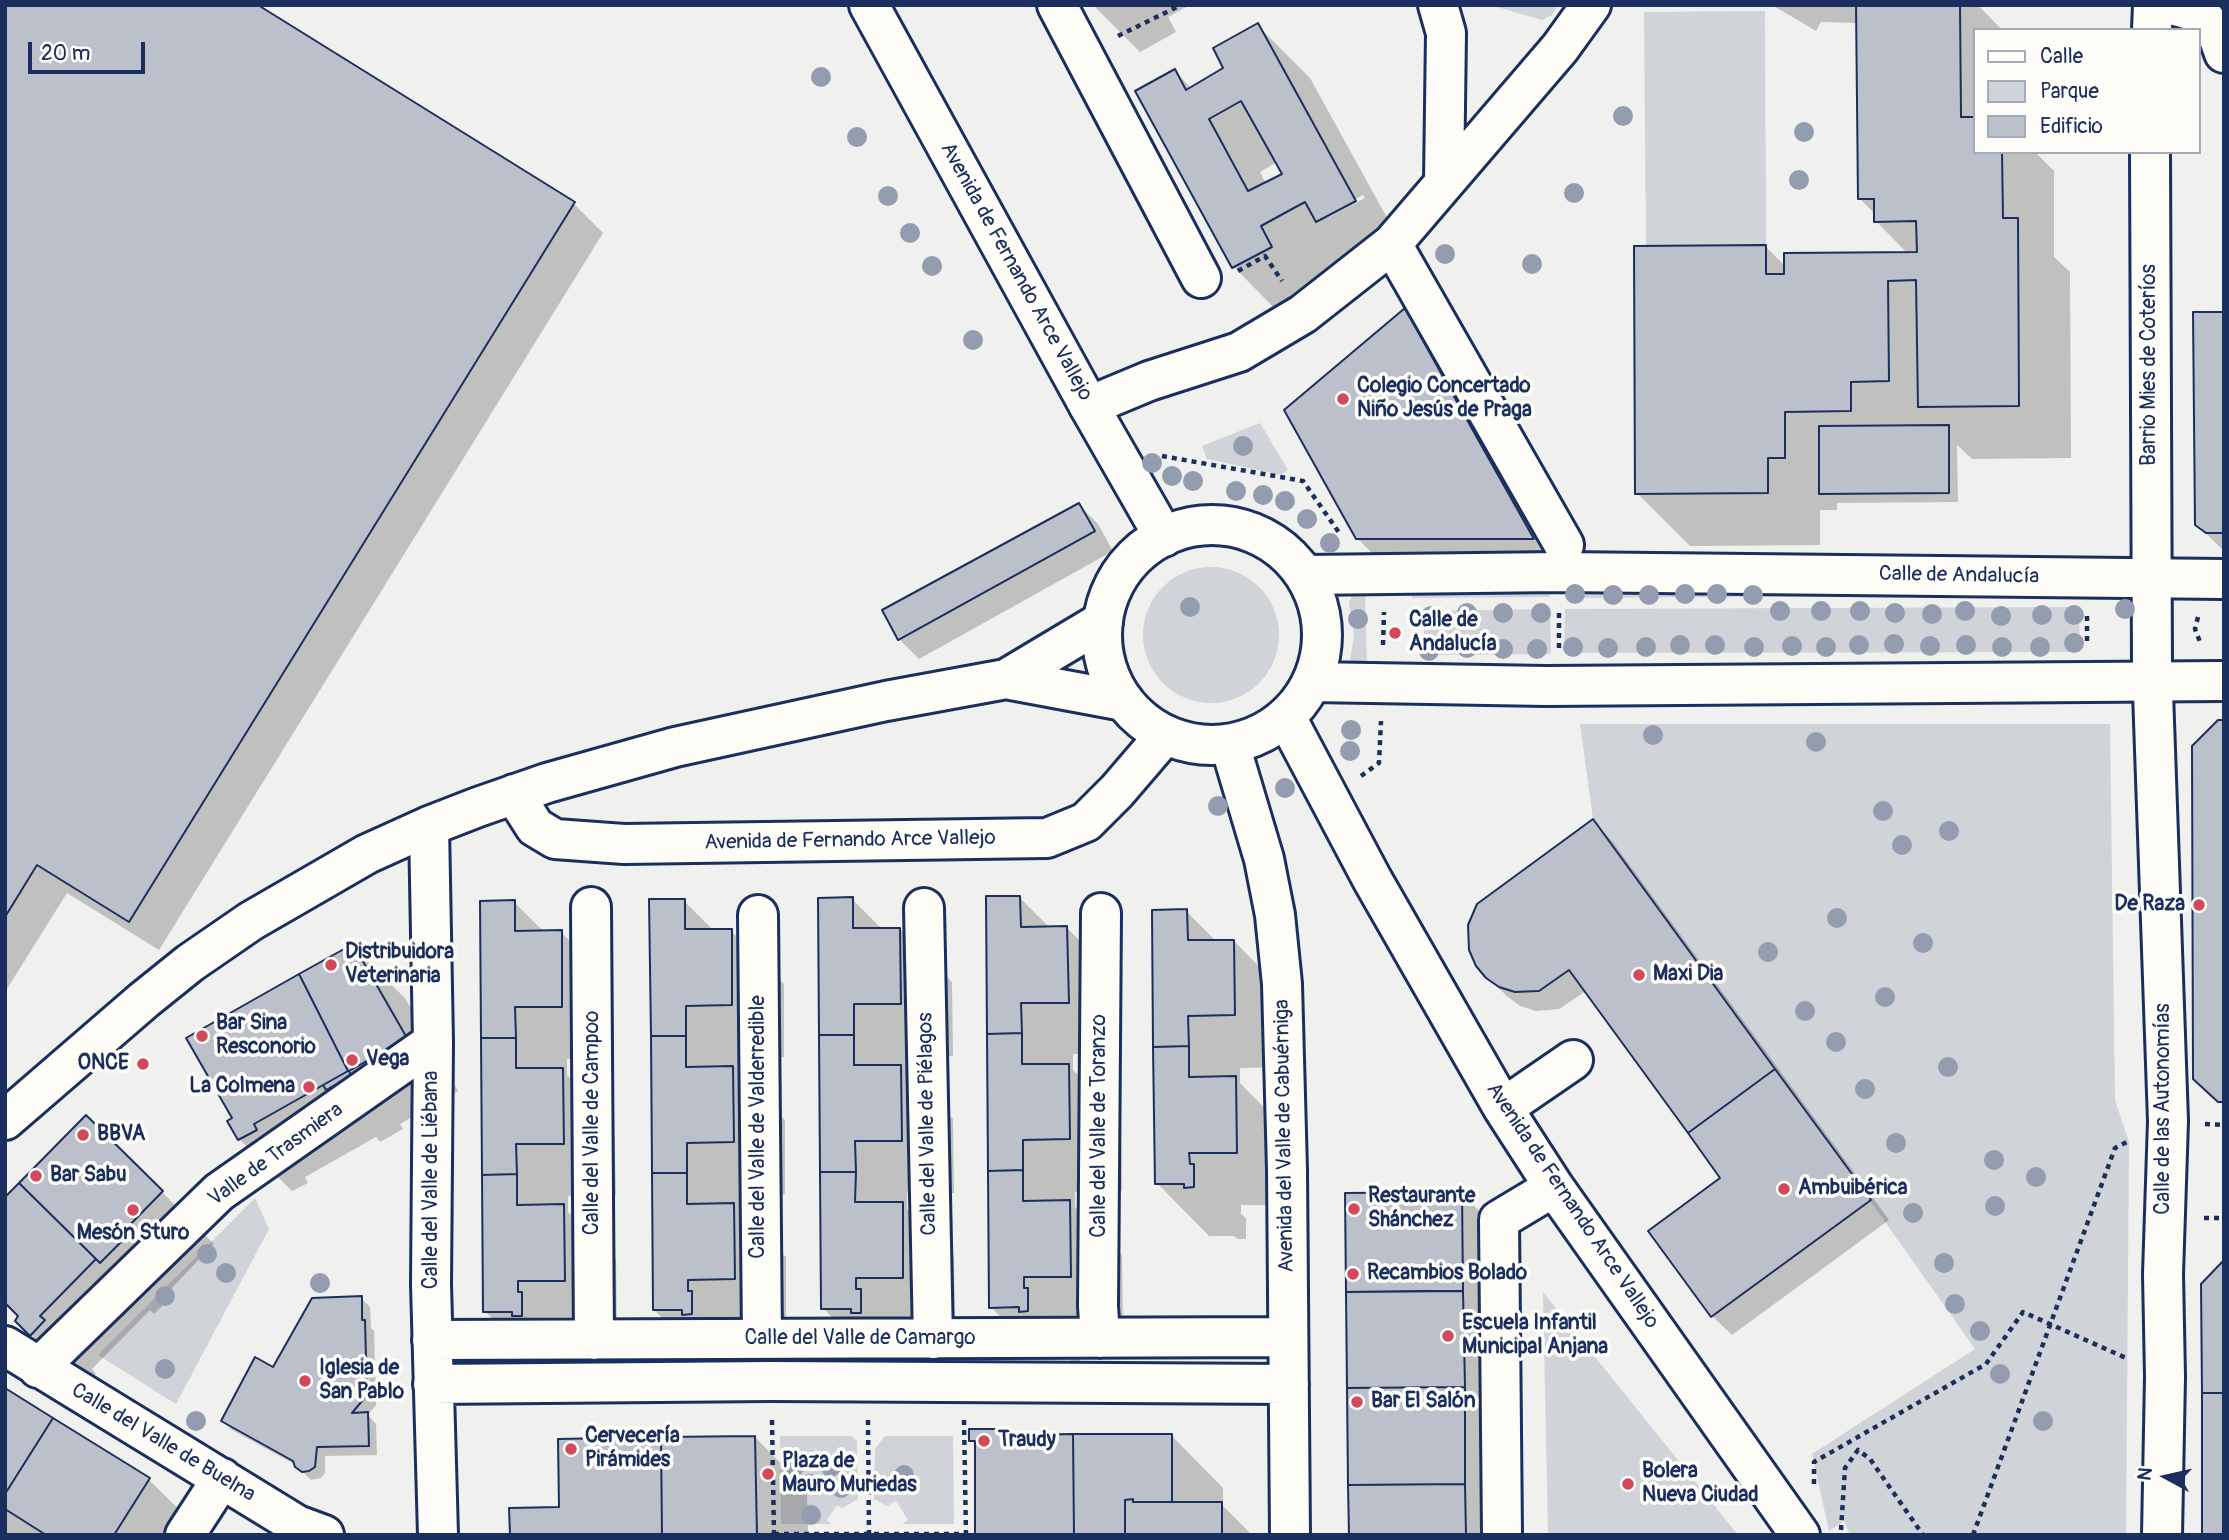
<!DOCTYPE html>
<html>
<head>
<meta charset="utf-8">
<style>
	body { margin:0 }
	#map { position:relative; width:2229px; height:1540px; overflow:hidden; background:#f0f0ee; font-family:Pangolin,sans-serif }
	canvas { display:block }
	.frame { position:absolute; inset:0; border:7px solid #1b2f5e; pointer-events:none }
	.legend { position:absolute; left:1973px; top:28px; width:228px; height:126px; box-sizing:border-box; background:#fdfcf7; border:2px solid #a3aaba; margin:0; padding:9px 12px; list-style:none; font-size:21px; color:#1b2f5e }
	.legend li { display:flex; align-items:center; gap:14px; height:35px }
	.legend b { width:35px; border:2px solid #a3aaba }
	.north { position:absolute; left:2131px; top:1442px; width:70px; height:70px; -webkit-text-stroke:5px #fdfcf7; paint-order:stroke; rotate:278deg; font-size:19px; font-weight:700; line-height:28px; text-align:center; color:#1b2f5e }
	.north::after { content:''; display:block; margin:auto; width:24px; height:32px; background:#1b2f5e; clip-path:polygon(50% 0,100% 100%,50% 72%,0 100%) }
	.scale { position:absolute; left:28px; top:42px; width:117px; height:32px; box-sizing:border-box; border:4px solid #1b2f5e; border-top:0; padding-left:9px; font-size:21px; line-height:24px; white-space:nowrap; color:#1b2f5e; -webkit-text-stroke:5px #fdfcf7; paint-order:stroke }
</style>
</head>
<body>
<div id="map">
<canvas width="2229" height="1540"></canvas>
<div class="frame"></div>
<ul class="legend">
<li><b style="height:9px;background:#fdfcf7"></b>Calle</li>
<li><b style="height:19px;background:#d0d3d8"></b>Parque</li>
<li><b style="height:19px;background:#bbc0ca"></b>Edificio</li>
</ul>
<div class="north">N</div>
<div class="scale">20 m</div>
</div>
<script>
const c = document.querySelector('canvas').getContext('2d');
c.lineJoin = 'round';
function fillPath(path, color) { c.fillStyle = color; c.fill(path, 'evenodd'); }
const poly = rows => new Path2D(rows.map(r => 'M' + r).join(''));
function trace(path, color, width, dash) { c.strokeStyle = color; c.lineWidth = width; c.lineCap = dash ? 'butt' : 'round'; c.setLineDash(dash || []); c.stroke(path); }
function write(font, color, halo, rows, align = 'center') {
  c.font = font + ' Pangolin,sans-serif'; c.lineWidth = 7; c.setLineDash([]); c.textBaseline = 'middle'; c.strokeStyle = halo; c.fillStyle = color; for (const [text, x, y, turn = 0] of rows) {
    c.save(); c.translate(x, y); c.rotate((+turn || 0) * Math.PI / 180); c.textAlign = isNaN(turn) ? turn : align; if (halo) c.strokeText(text, 0, 0); c.fillText(text, 0, 0); c.restore();
  }
}
fillPath(poly([
	[1490,5,1558,5,1552,15,1542,20],
	[1765,11,1766,245,1646,246,1644,12],
	[1260,423,1288,470,1281,475,1207,459,1202,446],
	'1143 635a68 68 0 1 1 136 0a68 68 0 1 1-136 0Z',
	[1567,590,2079,595,1567,598],
	[1358,591,1365,591,1367,673,1351,664,1350,662,1354,635,1349,604,1352,595],
	[1412,591,1550,591,1549,597,1412,598],
	[2079,607,2080,652,1564,653,1565,609],
	[1550,609,1551,654,1424,655,1424,611],
	[1580,724,2110,724,2115,1100,2129,1142,2126,1535,1850,1535,1844,1521,1829,1531,1812,1454,1975,1349,1808,1113,1593,819],
	[255,1198,269,1229,176,1404,98,1355],
	[1543,1292,1738,1535,1548,1535],
	[780,1436,851,1436,857,1441,858,1499,842,1508,837,1505,827,1520,831,1524,781,1524],
	[885,1436,953,1436,954,1524,902,1524,908,1520,896,1501,887,1506,874,1499,875,1449]
]), '#d0d3d8');
fillPath(poly([
	[5,5,254,5,574,204,603,233,159,950,67,893,5,992],
	[1093,5,1185,5,1186,7,1168,17,1176,32,1140,52],
	[1772,5,1978,5,2002,30,1975,30,1975,152,2035,152,2054,171,2054,257,2070,272,2071,458,1972,459,1957,445,1958,502,1837,503,1837,510,1820,510,1820,545,1690,546,1637,493,1766,247,1786,267,1908,254,1876,221,1876,215,1860,199,1858,23,1821,22,1816,31],
	[1258,26,1310,78,1407,254,1344,262,1312,279,1323,299,1286,320,1234,267,1137,92,1174,71,1191,88,1226,69],
	[1277,162,1284,174,1266,184,1260,172],
	[1363,195,1365,198,1327,218,1327,214],
	[1405,311,1457,363,1585,591,1410,591,1357,538],
	[2224,314,2224,551,2197,525],
	[1079,505,1098,524,1113,551,919,659,899,639,884,611],
	[1593,821,1612,841,1889,1220,1732,1335,1712,1316,1722,1178,1586,991,1559,1009,1536,1011,1520,1006,1508,997,1487,977],
	[1020,898,1050,928,1067,928,1119,980,1120,1054,1073,1054,1073,1070,1121,1118,1122,1191,1075,1192,1075,1207,1122,1255,1123,1328,1080,1342,1080,1363,1073,1363,1069,1359,1043,1360,991,1307],
	[852,899,882,929,900,929,952,982,953,1056,906,1056,906,1072,953,1119,954,1193,907,1193,907,1209,954,1256,955,1330,913,1344,913,1365,905,1365,901,1361,875,1361,823,1308],
	[684,901,714,931,731,931,784,984,784,1057,738,1058,738,1073,785,1120,785,1194,739,1194,739,1210,786,1257,786,1331,744,1345,744,1366,732,1362,707,1362,654,1310],
	[514,902,544,932,561,932,613,985,614,1058,567,1059,567,1075,614,1122,616,1195,568,1196,568,1212,616,1259,617,1333,574,1346,574,1367,537,1364,485,1311],
	[1186,911,1216,941,1234,941,1286,994,1287,1067,1240,1068,1240,1083,1287,1131,1288,1205,1241,1205,1241,1214,1246,1218,1246,1239,1238,1239,1234,1236,1209,1236,1157,1183],
	[352,946,405,998,458,1091,400,1124,403,1129,380,1142,376,1137,305,1177,308,1183,292,1191,239,1139],
	[162,1192,214,1244,168,1292,172,1296,154,1314,150,1310,92,1369,96,1374,83,1387,17,1320],
	[1462,1194,1514,1246,1517,1535,1351,1535],
	[361,1298,370,1307,371,1328,374,1331,376,1405,368,1415,376,1424,377,1455,325,1456,325,1473,321,1478,311,1480,296,1465,232,1430,223,1421,274,1370],
	[5,1390,148,1479,201,1531,199,1535,5,1534],
	[1002,1431,1008,1437,1171,1435,1223,1488,1223,1506,1252,1535,977,1535,977,1446,971,1440],
	[755,1437,807,1490,808,1535,511,1535,560,1509]
]), '#0003');
const building = poly([
	[5,5,258,5,575,202,129,922,37,865,5,917,5,5],
	[1856,5,1960,5,1961,117,1975,117,1975,152,2002,152,2003,218,2018,218,2019,406,1918,407,1916,280,1888,281,1889,381,1851,382,1851,411,1785,412,1785,458,1768,458,1768,493,1635,494,1634,246,1766,245,1766,274,1784,274,1784,253,1917,252,1916,221,1874,222,1874,199,1858,199,1856,5],
	[1258,23,1356,201,1316,222,1305,202,1292,209,1261,226,1272,247,1232,268,1135,91,1175,69,1186,90,1223,68,1213,48,1258,23],
	[1241,101,1282,174,1248,191,1209,119,1241,101],
	[1405,308,1471,427,1534,539,1356,539,1284,410,1405,308],
	[2193,312,2224,312,2224,533,2206,533,2195,525,2193,312],
	[1949,425,1949,493,1819,494,1819,426,1949,425],
	[1079,503,1095,531,898,640,882,610,1079,503],
	[2218,720,2224,720,2224,1102,2218,1102,2193,1079,2192,746,2218,720],
	[1593,819,1775,1069,1688,1133,1569,970,1539,991,1515,992,1499,987,1486,978,1476,966,1469,950,1468,925,1477,904,1593,819],
	[986,896,1020,896,1021,927,1067,926,1069,1003,1021,1003,1022,1033,987,1034,986,896],
	[853,897,853,928,900,928,901,1004,854,1004,854,1035,819,1035,818,898,853,897],
	[649,899,685,899,685,929,732,929,732,1005,686,1006,686,1036,651,1036,649,899],
	[515,900,515,931,562,930,562,1007,515,1007,516,1038,481,1038,480,901,515,900],
	[1187,909,1188,940,1234,940,1235,1015,1188,1016,1189,1046,1153,1047,1152,910,1187,909],
	[353,944,407,1038,349,1071,351,1076,326,1090,323,1085,348,1071,299,974,353,944],
	[299,974,348,1071,254,1124,257,1130,238,1140,227,1121,232,1118,186,1038,299,974],
	[1022,1033,1022,1064,1069,1064,1070,1139,1023,1140,1023,1170,988,1171,987,1034,1022,1033],
	[819,1035,854,1035,854,1065,901,1065,902,1141,855,1141,856,1172,820,1172,819,1035],
	[651,1036,686,1036,686,1067,733,1066,734,1142,687,1143,687,1173,652,1173,651,1036],
	[481,1038,516,1038,516,1068,563,1068,564,1144,516,1144,517,1174,482,1175,481,1038],
	[1189,1046,1189,1077,1236,1076,1237,1153,1189,1153,1190,1164,1194,1164,1194,1187,1184,1188,1184,1184,1155,1184,1153,1047,1189,1046],
	[1775,1069,1871,1200,1711,1317,1648,1231,1720,1178,1688,1133,1775,1069],
	[86,1115,163,1191,117,1238,121,1242,100,1263,19,1183,86,1115],
	[1023,1170,1023,1201,1070,1200,1071,1277,1024,1277,1024,1288,1028,1288,1028,1311,1019,1312,1019,1307,989,1308,988,1171,1023,1170],
	[820,1172,856,1172,855,1202,903,1202,903,1278,856,1278,856,1289,861,1289,861,1313,851,1313,851,1309,821,1309,820,1172],
	[652,1173,687,1173,687,1204,734,1203,735,1279,688,1280,688,1291,692,1291,692,1314,682,1315,682,1310,653,1310,652,1173],
	[517,1174,517,1205,564,1204,565,1281,518,1281,518,1292,522,1292,522,1316,512,1316,512,1312,483,1312,482,1175,517,1174],
	[19,1183,96,1259,40,1316,45,1320,30,1336,15,1321,18,1316,5,1303,5,1197,19,1183],
	[1462,1192,1463,1291,1346,1292,1345,1193,1462,1192],
	[2224,1260,2224,1393,2202,1393,2201,1284,2224,1260],
	[1420,1291,1463,1291,1465,1387,1347,1388,1346,1292,1420,1291],
	[362,1296,362,1320,365,1320,367,1395,352,1413,368,1412,369,1446,317,1447,315,1467,309,1471,302,1472,295,1467,293,1461,221,1421,255,1357,273,1367,312,1298,362,1296],
	[1465,1387,1465,1484,1348,1485,1347,1388,1465,1387],
	[5,1388,53,1418,5,1494,5,1388],
	[2202,1393,2224,1393,2224,1535,2202,1535,2202,1393],
	[53,1418,150,1478,114,1535,46,1535,5,1509,5,1494,53,1418],
	[969,1429,1003,1429,1003,1435,1073,1434,1074,1535,975,1535,975,1441,969,1441,969,1429],
	[1073,1434,1172,1434,1172,1502,1133,1502,1133,1499,1125,1500,1125,1535,1074,1535,1073,1434],
	[755,1436,757,1535,662,1535,661,1437,755,1436],
	[661,1437,662,1535,510,1535,509,1508,559,1507,558,1439,661,1437],
	[1465,1484,1466,1535,1349,1535,1348,1485,1465,1484],
	[1133,1499,1133,1502,1222,1502,1222,1535,1125,1535,1125,1500,1133,1499]
]);
fillPath(building, '#bbc0ca');
trace(building, '#1b2f5e', 2);
const minor = poly([
	[1057,5,1201,278],
	[1438,5,1446,33,1444,181],
	[2172,5,2200,13,2218,36,2224,53],
	[2152,30,2153,5],
	[2150,152,2152,664,2168,1121,2163,1274,2165,1377,2162,1535],
	[1392,244,1564,545],
	[1089,406,1149,381,1239,352,1303,314,1392,244,1560,48,1591,5],
	[1006,679,1103,621],
	[1286,717,1372,879,1503,1108,1554,1187,1800,1535],
	[1230,745,1264,859,1275,915,1282,984,1287,1170,1290,1535],
	[514,794,535,827,555,839,624,844,1047,838,1086,822,1117,791,1165,735],
	[429,826,433,1042,431,1284,438,1535],
	[591,907,594,1340],
	[924,908,933,1339],
	[758,915,762,1339],
	[1503,1108,1573,1060],
	[5,1120,144,1000,190,963,251,921,367,854,429,826,478,807,547,783,675,747,886,701,1006,679,1124,701],
	[1100,1338,1098,1306,1101,913],
	[432,1340,1288,1337],
	[5,1346,297,1525,324,1535],
	[38,1368,219,1192,433,1042],
	[433,1384,771,1381,1289,1384],
	[185,1535,222,1478],
	[1502,1535,1499,1220,1554,1187]
]);
const major = poly([
	[869,5,1089,406,1164,537],
	'1102 635a110 110 0 1 1 220 0a110 110 0 1 1-220 0Z',
	[1305,575,1560,572,2224,579],
	[1312,682,1546,686,2224,681]
]);
trace(minor, '#1b2f5e', 44);
trace(major, '#1b2f5e', 44);
trace(poly([
	[1118,36,1181,5],
	[1238,271,1265,256,1282,281],
	[1162,456,1303,481,1340,534],
	[2087,616,2087,642],
	[2198,617,2195,629,2200,642],
	[1383,645,1384,612],
	[1559,648,1559,612],
	[1361,776,1379,763,1381,721],
	[2205,1124,2224,1125],
	[2204,1218,2224,1218],
	[772,1420,774,1534],
	[868,1420,869,1534],
	[964,1420,966,1535],
	[1814,1484,1814,1462,1986,1364,2023,1312,2126,1358],
	[1841,1530,1845,1468,1858,1450,1870,1459,1923,1535],
	[774,1534,965,1534],
	[1973,1535,2115,1148,2127,1142]
]), '#1b2f5e', 4.5, [5, 5]);
trace(minor, '#fdfcf7', 38);
trace(major, '#fdfcf7', 38);
c.fillStyle = '#949caf';
for (const [x, y] of [
	[821,77],
	[1623,116],
	[1804,132],
	[857,137],
	[1799,180],
	[1574,193],
	[888,196],
	[910,233],
	[1445,254],
	[1532,264],
	[932,266],
	[973,340],
	[1243,446],
	[1152,463],
	[1172,476],
	[1193,481],
	[1236,491],
	[1263,495],
	[1285,501],
	[1307,519],
	[1330,543],
	[1575,594],
	[1685,594],
	[1717,594],
	[1613,595],
	[1649,595],
	[1753,595],
	[1190,607],
	[2125,609],
	[1780,611],
	[1821,611],
	[1860,611],
	[1965,611],
	[1467,613],
	[1503,613],
	[1541,613],
	[1895,613],
	[1932,614],
	[2042,615],
	[2074,615],
	[1431,616],
	[2001,616],
	[1358,619],
	[2074,643],
	[1894,644],
	[1680,645],
	[1715,645],
	[1859,645],
	[1966,645],
	[1792,646],
	[1930,646],
	[1573,647],
	[1646,647],
	[1754,647],
	[1826,647],
	[2002,647],
	[2040,647],
	[1467,648],
	[1608,648],
	[1503,649],
	[1537,649],
	[1429,651],
	[1351,730],
	[1653,735],
	[1816,742],
	[1350,751],
	[1285,788],
	[1218,806],
	[1883,811],
	[1949,831],
	[1902,845],
	[1837,918],
	[1923,943],
	[1768,952],
	[1885,997],
	[1805,1011],
	[1836,1042],
	[1948,1067],
	[1865,1089],
	[1896,1143],
	[1994,1160],
	[2036,1177],
	[1995,1206],
	[1913,1213],
	[207,1254],
	[1944,1263],
	[226,1273],
	[320,1283],
	[165,1296],
	[1955,1304],
	[1980,1331],
	[165,1369],
	[2000,1374],
	[196,1421],
	[2043,1421],
	[795,1466],
	[831,1467],
	[904,1475],
	[810,1484],
	[841,1488],
	[811,1515]
]) { c.beginPath(); c.arc(x, y, 10, 0, 2 * Math.PI); c.fill(); }
for (const [x, y, r, color] of [
	[1343,399,7,"#d1495b"],
	[1395,633,7,"#d1495b"],
	[2199,905,7,"#d1495b"],
	[331,965,7,"#d1495b"],
	[1639,975,7,"#d1495b"],
	[202,1036,7,"#d1495b"],
	[352,1060,7,"#d1495b"],
	[143,1064,7,"#d1495b"],
	[309,1087,7,"#d1495b"],
	[83,1135,7,"#d1495b"],
	[36,1176,7,"#d1495b"],
	[1784,1189,7,"#d1495b"],
	[1354,1209,7,"#d1495b"],
	[133,1210,7,"#d1495b"],
	[1353,1274,7,"#d1495b"],
	[1448,1336,7,"#d1495b"],
	[305,1381,7,"#d1495b"],
	[1357,1402,7,"#d1495b"],
	[984,1441,7,"#d1495b"],
	[571,1449,7,"#d1495b"],
	[768,1474,7,"#d1495b"],
	[1628,1484,7,"#d1495b"]
]) { const dot = new Path2D(); dot.arc(x, y, r, 0, 2 * Math.PI); c.fillStyle = color; c.fill(dot); trace(dot, '#fdfcf7', 2.5); }
write('21px', '#1b2f5e', '#fdfcf7', [
	["Avenida de Fernando Arce Vallejo",1016,272,61],
	["Barrio Mies de Coteríos",2150,365,-90],
	["Calle de Andalucía",1959,576,1],
	["Avenida de Fernando Arce Vallejo",850,841,-1],
	["Calle de las Autonomías",2164,1109,-90],
	["Calle del Valle de Campoo",593,1123,-90],
	["Calle del Valle de Piélagos",928,1124,-91],
	["Calle del Valle de Toranzo",1100,1126,-90],
	["Calle del Valle de Valderredible",759,1127,-90],
	["Avenida del Valle de Cabuérniga",1285,1136,-91],
	["Valle de Trasmiera",276,1155,-36],
	["Calle del Valle de Liébana",432,1180,-90],
	["Avenida de Fernando Arce Vallejo",1572,1206,56],
	["Calle del Valle de Camargo",860,1339],
	["Calle del Valle de Buelna",163,1443,31]
]);
write('bold 21px', '#1b2f5e', '#fdfcf7', [
	["Colegio Concertado",1357,387],
	["Niño Jesús de Praga",1357,411],
	["Calle de",1409,621],
	["Andalucía",1409,645],
	["De Raza",2185,905,"right"],
	["Distribuidora",345,953],
	["Veterinaria",345,977],
	["Maxi Dia",1653,975],
	["Bar Sina",216,1024],
	["Resconorio",216,1048],
	["Vega",366,1060],
	["ONCE",129,1064,"right"],
	["La Colmena",295,1087,"right"],
	["BBVA",97,1135],
	["Bar Sabu",50,1176],
	["Ambuibérica",1798,1189],
	["Restaurante",1368,1197],
	["Shánchez",1368,1221],
	["Mesón Sturo",133,1234,"center"],
	["Recambios Bolado",1367,1274],
	["Escuela Infantil",1462,1324],
	["Municipal Anjana",1462,1348],
	["Iglesia de",319,1369],
	["San Pablo",319,1393],
	["Bar El Salón",1371,1402],
	["Cervecería",585,1437],
	["Pirámides",585,1461],
	["Traudy",998,1441],
	["Plaza de",782,1462],
	["Mauro Muriedas",782,1486],
	["Bolera",1642,1472],
	["Nueva Ciudad",1642,1496]
], 'left');
</script>
</body>
</html>
